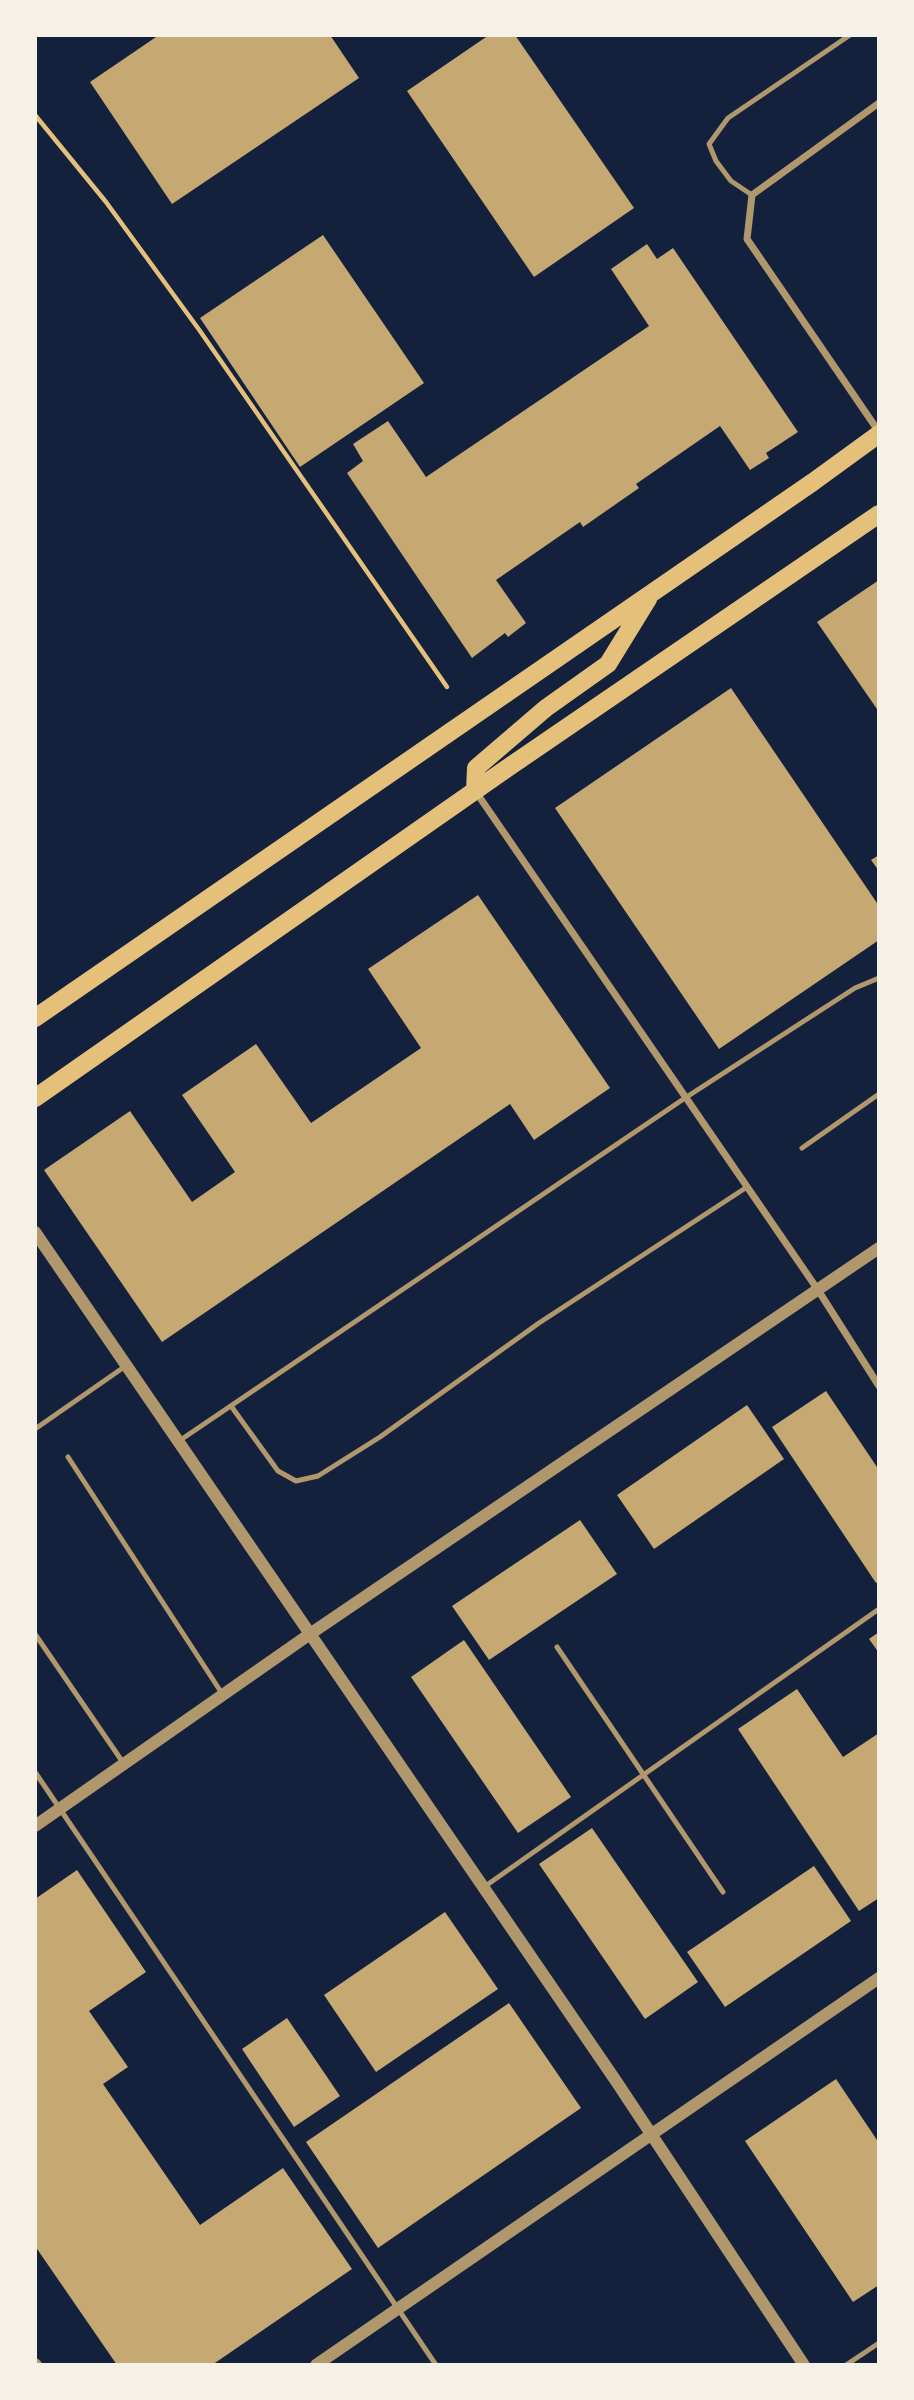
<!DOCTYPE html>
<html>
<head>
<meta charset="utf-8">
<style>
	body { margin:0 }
	#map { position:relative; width:914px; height:2400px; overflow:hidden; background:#14213d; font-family:Manrope,sans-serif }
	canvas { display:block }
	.frame { position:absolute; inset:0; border:37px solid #f6f1e7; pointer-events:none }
</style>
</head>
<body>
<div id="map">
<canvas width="914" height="2400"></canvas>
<div class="frame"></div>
</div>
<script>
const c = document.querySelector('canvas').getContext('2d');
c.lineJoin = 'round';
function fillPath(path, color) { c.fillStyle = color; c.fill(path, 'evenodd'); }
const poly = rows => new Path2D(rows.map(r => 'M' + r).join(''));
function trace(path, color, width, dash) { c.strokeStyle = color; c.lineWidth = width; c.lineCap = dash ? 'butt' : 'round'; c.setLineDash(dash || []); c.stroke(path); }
fillPath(poly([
	[159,35,330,35,359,78,172,204,90,82],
	[489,35,515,35,634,208,534,277,407,91],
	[323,235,424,383,300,467,200,318],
	[647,244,657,259,673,248,798,432,766,453,769,458,750,470,720,426,636,484,639,488,583,527,580,522,496,580,526,623,508,637,505,633,472,658,347,473,363,461,353,444,388,421,426,477,649,326,611,269],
	[879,580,879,712,817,622],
	[731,688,879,906,879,940,719,1049,555,808],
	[879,855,879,871,871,860],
	[478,895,610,1088,534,1140,510,1104,162,1342,44,1170,130,1111,192,1202,235,1172,182,1095,256,1044,311,1123,421,1048,368,969],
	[826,1391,879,1470,879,1581,876,1583,772,1427],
	[747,1405,784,1459,654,1549,617,1495],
	[580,1520,617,1574,489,1660,452,1606],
	[879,1632,879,1653,869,1639],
	[464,1640,571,1797,518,1833,411,1677],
	[797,1689,843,1757,879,1733,879,1898,859,1911,738,1729],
	[592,1828,698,1982,645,2019,539,1864],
	[814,1866,851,1921,725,2007,687,1952],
	[77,1870,146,1972,89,2011,128,2067,103,2084,200,2225,283,2168,352,2269,212,2365,117,2365,35,2246,35,1899],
	[445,1912,498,1989,376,2072,324,1995],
	[509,2003,581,2108,378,2248,306,2142],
	[287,2018,340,2096,294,2127,242,2049],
	[836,2079,879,2143,879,2285,853,2302,745,2141]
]), '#c6a872');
trace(poly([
	[35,115,106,202,200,331,447,687]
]), '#e5c07b', 4.5);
trace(poly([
	[752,195,731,181,716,161,709,144,728,118,850,35],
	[802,1148,879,1094],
	[231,1406,278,1471,296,1481,318,1476,380,1437,539,1323,747,1187],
	[35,1429,127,1365],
	[179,1441,685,1098,855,988,879,978],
	[68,1457,223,1695],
	[35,1634,124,1764],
	[557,1647,723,1892],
	[35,1772,436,2365],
	[484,1887,879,1609],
	[846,2365,879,2343]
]), '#b1986c', 5);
trace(poly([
	[879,103,752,195,747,239,879,432],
	[476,792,818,1290,879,1386]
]), '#b1986c', 7);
trace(poly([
	[35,1232,616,2081,804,2365],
	[35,1826,310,1634,879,1248],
	[35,2364,36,2365],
	[316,2365,879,1978]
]), '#b1986c', 12);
trace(poly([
	[475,791,476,768,546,708,608,664,648,599],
	[35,1018,813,482,879,434],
	[35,1098,506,769,879,514]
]), '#e5c07b', 18);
</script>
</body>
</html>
